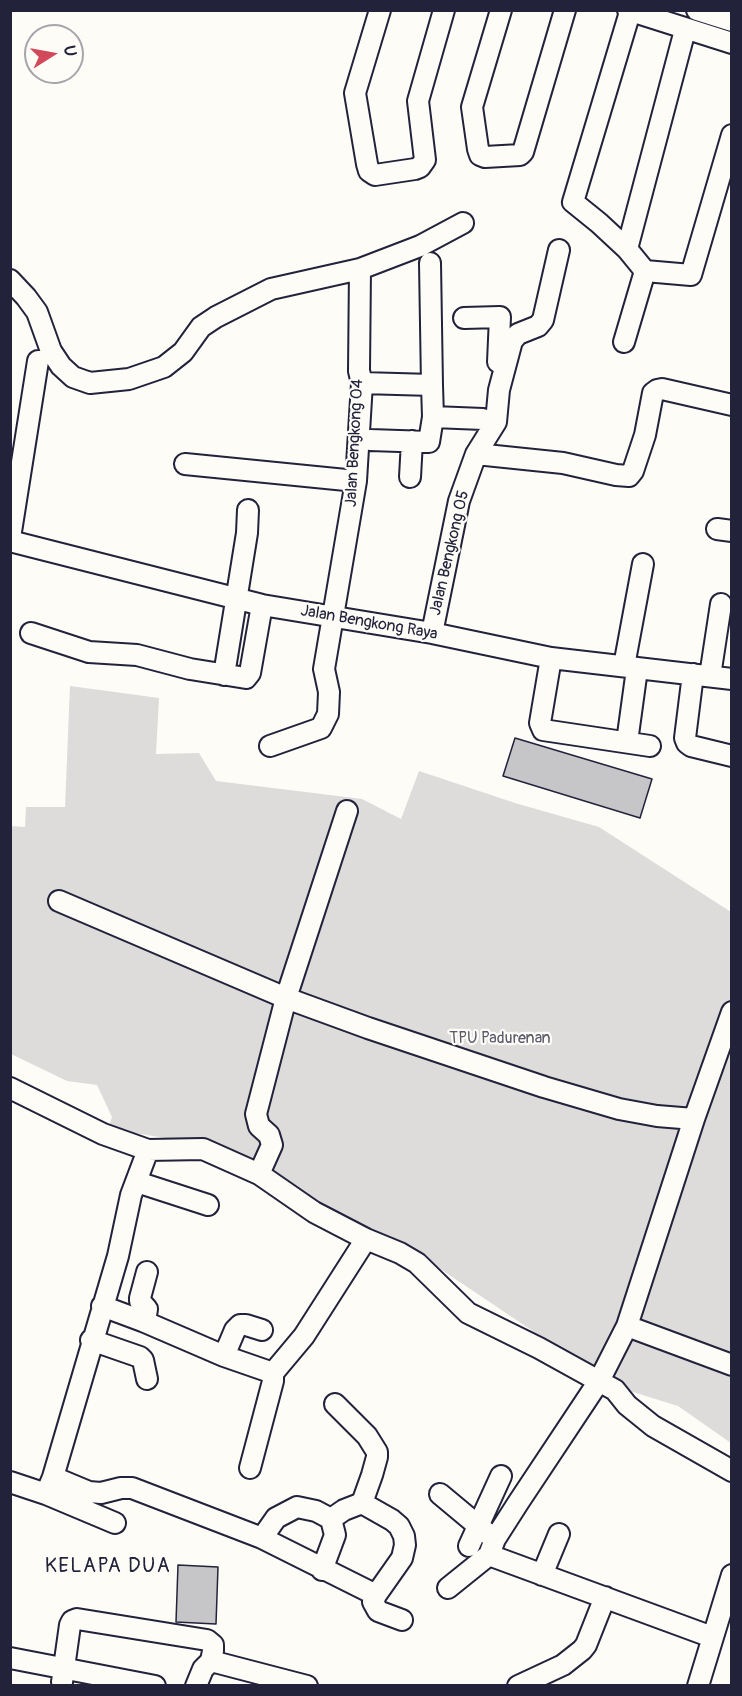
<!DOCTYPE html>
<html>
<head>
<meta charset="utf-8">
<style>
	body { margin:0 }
	#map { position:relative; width:742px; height:1696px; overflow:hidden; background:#fdfcf7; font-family:Pangolin,sans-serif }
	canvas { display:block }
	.frame { position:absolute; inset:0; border:12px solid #22223b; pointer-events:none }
	.north { position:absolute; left:24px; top:24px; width:60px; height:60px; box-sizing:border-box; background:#fdfcf7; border:2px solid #a5a5ac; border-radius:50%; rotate:79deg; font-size:16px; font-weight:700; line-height:24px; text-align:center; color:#22223b }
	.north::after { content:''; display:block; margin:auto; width:21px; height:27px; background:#d1495b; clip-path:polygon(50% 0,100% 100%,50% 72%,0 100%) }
</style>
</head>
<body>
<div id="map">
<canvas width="742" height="1696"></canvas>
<div class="frame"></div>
<div class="north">U</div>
</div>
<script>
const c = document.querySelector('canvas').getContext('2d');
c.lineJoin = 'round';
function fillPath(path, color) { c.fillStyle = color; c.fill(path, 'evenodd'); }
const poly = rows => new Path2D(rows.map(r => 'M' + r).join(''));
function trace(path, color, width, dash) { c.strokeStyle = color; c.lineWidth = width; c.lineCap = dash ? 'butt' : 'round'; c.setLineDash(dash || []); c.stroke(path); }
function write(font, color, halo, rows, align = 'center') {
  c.font = font + ' Pangolin,sans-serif'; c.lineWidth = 4.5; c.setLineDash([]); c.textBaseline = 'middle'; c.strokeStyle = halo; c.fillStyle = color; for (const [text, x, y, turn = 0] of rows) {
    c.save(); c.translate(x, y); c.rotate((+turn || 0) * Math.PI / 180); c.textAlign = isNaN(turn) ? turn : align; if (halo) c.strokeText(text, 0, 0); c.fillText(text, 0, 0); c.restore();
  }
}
fillPath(poly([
	[70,686,159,698,156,754,199,753,216,781,362,799,401,819,419,771,515,803,599,827,731,912,731,1443,678,1406,633,1392,561,1350,439,1268,217,1146,108,1129,112,1117,97,1085,67,1081,11,1054,10,826,25,827,26,807,65,807]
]), '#dddcdb');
const building = poly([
	[515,738,652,779,640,818,503,776,515,738],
	[178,1565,218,1567,216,1624,176,1622,178,1565]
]);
fillPath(building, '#c6c6c8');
trace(building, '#22223b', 1.5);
const minor = poly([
	[380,10,355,93,367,164,369,171,375,175,415,169,420,167,425,160,418,101,444,10],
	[501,10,472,107,478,149,480,155,485,157,520,155,523,152,565,10],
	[628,10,732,43],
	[697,10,732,21],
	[685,30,627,249,645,271,691,275,732,135],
	[627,249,599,223,573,202,630,12],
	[430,263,432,385],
	[10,280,26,297,37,312,51,351,61,366,73,377,90,383,129,379,164,367,183,352,201,327,216,317,271,289,360,269,420,246,463,223],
	[464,318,500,317,498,362],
	[624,342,645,271],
	[362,383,432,385,433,417,429,442,370,440],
	[433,417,483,419],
	[476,454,563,463,616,475,629,476,633,471,645,435,653,393,657,390,662,389,732,405],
	[185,464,356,481],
	[410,477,412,441],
	[717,529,732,531],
	[10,538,38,361],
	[10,541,262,605,432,633,551,658,732,679],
	[31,633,89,652,137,655,190,669,246,678,250,673,262,605],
	[432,633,459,501,476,454,496,422,499,390,512,341,518,334,538,326,543,320,559,250],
	[551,658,540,723,543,730,650,746],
	[624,666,643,564],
	[693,674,685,738,687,743,691,746,732,756],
	[224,675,247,533,248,510],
	[710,676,721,604],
	[627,742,637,669],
	[270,746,321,728,328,714,329,692,324,669,356,481,362,383,359,371,360,269],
	[59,901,286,998,368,1028,544,1087,619,1109,657,1116,694,1119],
	[10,1088,103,1134,148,1150,203,1149,259,1174,314,1212,366,1239,400,1253,417,1263,468,1313,539,1348,615,1390,627,1405,653,1426,732,1471],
	[259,1174,272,1145,269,1135,259,1126,256,1114,286,998,347,811],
	[137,1182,208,1205],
	[102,1306,145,1322,224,1356,273,1373,273,1381,250,1468],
	[145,1322,147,1309,140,1301,140,1298,147,1272],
	[627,1326,732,1365],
	[91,1340,140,1357,143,1360,147,1379],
	[224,1356,235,1330,240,1325,246,1325,262,1330],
	[273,1373,304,1336,366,1239],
	[335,1404,367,1436,377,1452,377,1457,372,1475,362,1503],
	[53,1477,89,1492,101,1493,121,1488,132,1488,262,1538,276,1518,297,1507,316,1511,331,1519,344,1510,362,1503,392,1520,399,1526,404,1536,405,1545,402,1558,376,1595],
	[10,1482,46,1494,115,1523],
	[46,1494,53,1477,118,1256,131,1195,148,1150],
	[440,1494,488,1534],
	[262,1538,376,1595,373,1602,378,1611,402,1620],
	[469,1546,501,1476],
	[322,1570,335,1535,331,1519],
	[542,1575,559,1534],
	[448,1588,489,1555],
	[712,1637,489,1555,495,1539,518,1503,599,1381,627,1326,694,1119,732,1012],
	[10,1658,155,1686],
	[211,1661,307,1686],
	[62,1682,70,1625,72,1621,77,1619,207,1640,213,1645,213,1651,211,1661,203,1669,196,1686],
	[518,1686,563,1665,582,1650,586,1645,605,1597],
	[698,1686,732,1575]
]);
trace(minor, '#22223b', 24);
trace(minor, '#fdfcf7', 20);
write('16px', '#22223b', '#fdfcf7', [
	["Jalan Bengkong 04",355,443,-87],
	["Jalan Bengkong 05",450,553,-77],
	["Jalan Bengkong Raya",369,623,10]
]);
write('16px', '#5a5a6b', '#fdfcf7', [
	["TPU Padurenan",500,1039]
]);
c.letterSpacing = '1.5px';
write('20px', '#22223b', '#fdfcf7', [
	["KELAPA DUA",108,1567]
]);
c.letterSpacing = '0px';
</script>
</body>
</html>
